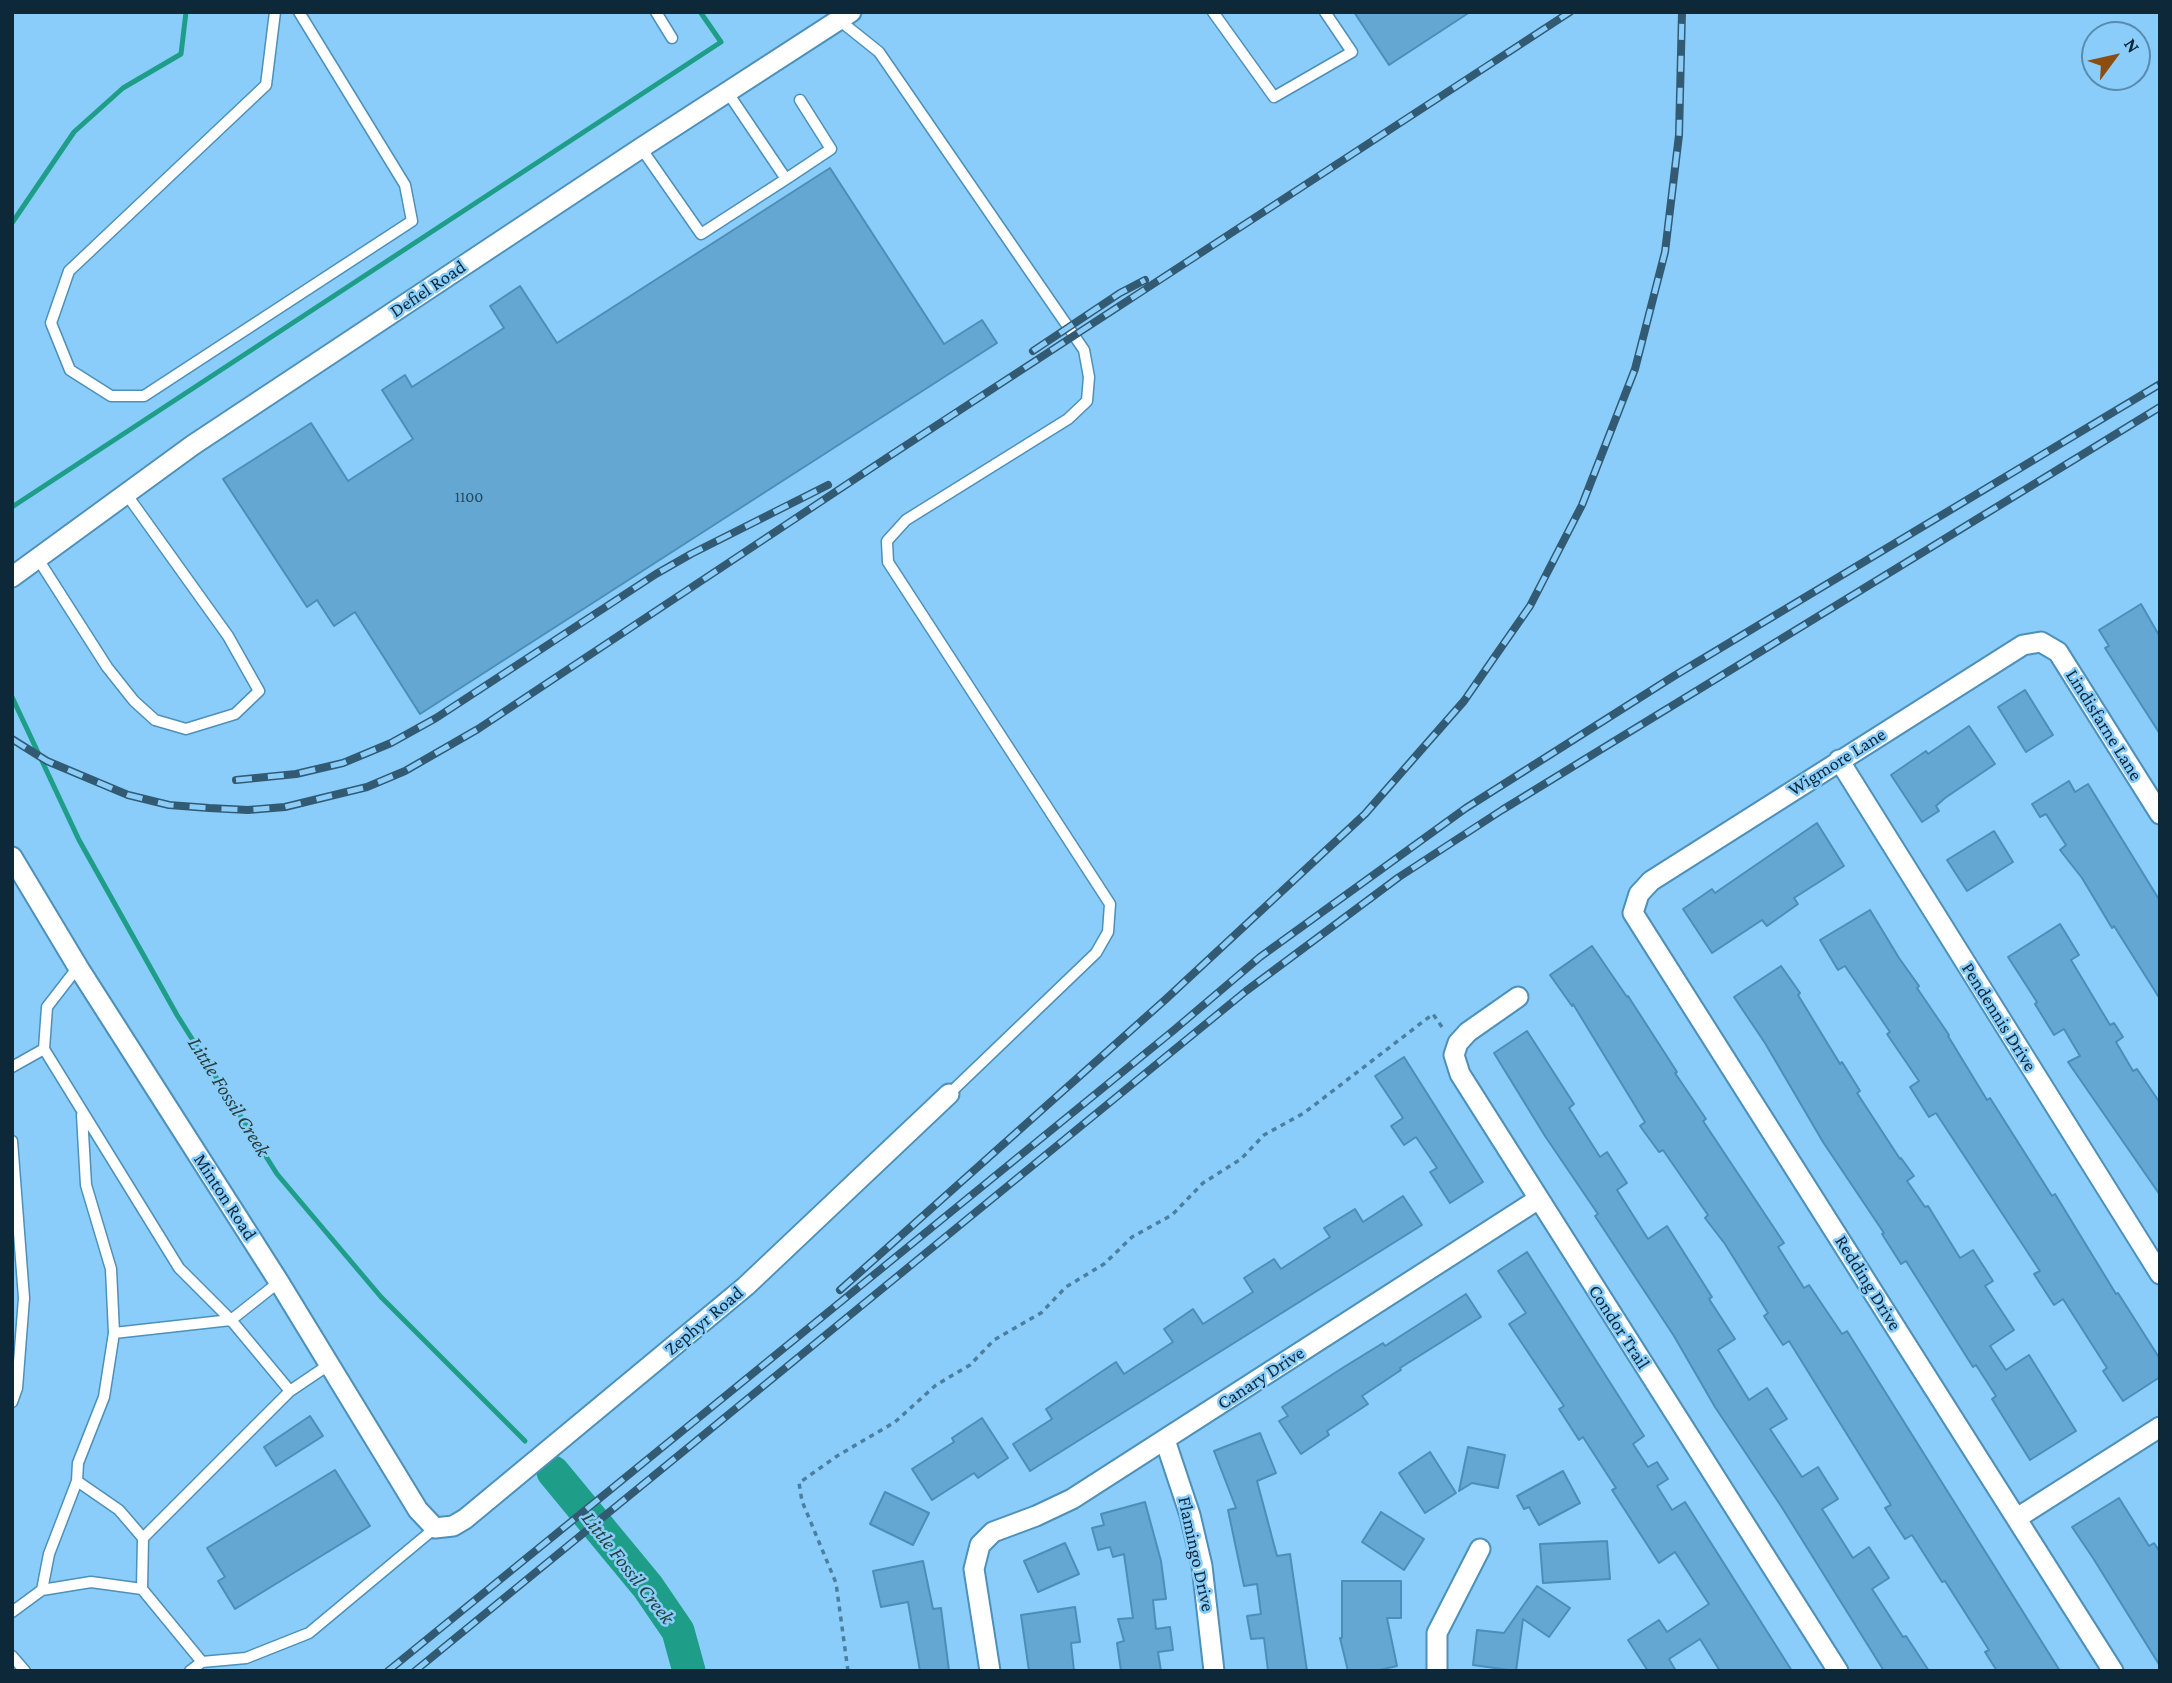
<!DOCTYPE html>
<html>
<head>
<meta charset="utf-8">
<style>
	body { margin:0 }
	#map { position:relative; width:2172px; height:1683px; overflow:hidden; background:#8acdfa; font-family:"Crimson Pro",serif }
	canvas { display:block }
	.frame { position:absolute; inset:0; border:14px solid #0c2839; pointer-events:none }
	.north { position:absolute; left:2081px; top:21px; width:70px; height:70px; box-sizing:border-box; background:#8acdfa; border:2px solid #588bad; border-radius:50%; rotate:57deg; font-size:19px; font-weight:700; line-height:28px; text-align:center; color:#0c2839 }
	.north::after { content:''; display:block; margin:auto; width:24px; height:32px; background:#8c4d11; clip-path:polygon(50% 0,100% 100%,50% 72%,0 100%) }
</style>
</head>
<body>
<div id="map">
<canvas width="2172" height="1683"></canvas>
<div class="frame"></div>
<div class="north">N</div>
</div>
<script>
const c = document.querySelector('canvas').getContext('2d');
c.lineJoin = 'round';
const poly = rows => new Path2D(rows.map(r => 'M' + r).join(''));
function trace(path, color, width, dash) { c.strokeStyle = color; c.lineWidth = width; c.lineCap = dash ? 'butt' : 'round'; c.setLineDash(dash || []); c.stroke(path); }
function fillPath(path, color) { c.fillStyle = color; c.fill(path, 'evenodd'); }
function write(font, color, halo, rows, align = 'center') {
  c.font = font + ' "Crimson Pro",serif'; c.lineWidth = 5; c.setLineDash([]); c.textBaseline = 'middle'; c.strokeStyle = halo; c.fillStyle = color; for (const [text, x, y, turn = 0] of rows) {
    c.save(); c.translate(x, y); c.rotate((+turn || 0) * Math.PI / 180); c.textAlign = isNaN(turn) ? turn : align; if (halo) c.strokeText(text, 0, 0); c.fillText(text, 0, 0); c.restore();
  }
}
trace(poly([
	[12,223,74,132,123,88,181,54,186,12],
	[12,507,721,42,701,13],
	[12,697,79,840,177,1015,277,1174,381,1297,525,1441]
]), '#1e9e89', 5);
trace(poly([
	[553,1472,648,1587,678,1631,689,1671]
]), '#1e9e89', 33);
const building = poly([
	[1354,12,1470,12,1389,65,1354,12],
	[830,168,944,344,982,320,997,343,420,714,355,612,334,626,317,600,307,607,223,479,311,423,348,481,413,439,382,390,405,375,412,387,504,328,490,306,520,286,557,343,830,168],
	[2141,604,2160,637,2160,734,2105,648,2109,646,2099,630,2141,604],
	[2025,690,2053,735,2026,752,1998,707,2025,690],
	[1969,726,1995,764,1945,798,1936,806,1939,811,1922,822,1891,775,1926,751,1928,754,1969,726],
	[2069,781,2075,792,2088,784,2160,901,2160,999,2114,926,2112,928,2082,878,2060,850,2066,845,2046,814,2040,817,2032,804,2069,781],
	[1817,823,1844,866,1794,898,1798,904,1767,926,1762,920,1712,953,1683,909,1712,889,1715,893,1817,823],
	[1994,831,2013,862,1967,891,1947,860,1994,831],
	[1870,910,1899,958,1919,986,1917,988,1949,1035,1948,1036,1987,1100,1990,1098,2052,1196,2055,1194,2116,1294,2118,1293,2160,1359,2160,1377,2123,1401,2103,1371,2107,1368,2063,1299,2054,1305,2034,1274,2040,1271,1936,1113,1929,1117,1910,1087,1919,1081,1887,1034,1890,1032,1845,966,1838,970,1820,940,1870,910],
	[2060,924,2079,955,2071,960,2110,1025,2114,1023,2123,1037,2116,1042,2133,1071,2137,1069,2160,1103,2160,1195,2068,1062,2080,1056,2064,1029,2054,1035,2035,1004,2037,1002,2008,957,2060,924],
	[1592,946,1627,997,1628,996,1677,1072,1675,1073,1706,1119,1703,1121,1784,1243,1778,1247,1804,1288,1809,1285,1842,1334,1847,1331,2060,1671,1997,1671,1985,1652,1989,1650,1945,1581,1942,1582,1912,1535,1905,1539,1885,1508,1891,1505,1789,1341,1783,1345,1764,1316,1768,1313,1725,1244,1705,1218,1708,1215,1663,1150,1659,1152,1640,1126,1645,1122,1573,1004,1572,1006,1550,975,1592,946],
	[1781,966,1800,993,1798,995,1840,1064,1842,1062,1860,1091,1857,1093,1900,1159,1901,1158,1914,1176,1907,1181,1925,1207,1928,1206,1960,1258,1973,1250,1993,1281,1985,1286,2014,1330,1990,1346,2006,1370,2029,1355,2076,1431,2030,1460,1992,1399,1996,1396,1976,1365,1973,1367,1906,1261,1901,1264,1882,1234,1884,1233,1823,1142,1765,1043,1734,997,1781,966],
	[1527,1031,1574,1104,1569,1108,1600,1157,1607,1152,1627,1183,1617,1190,1648,1239,1667,1226,1686,1256,1712,1297,1709,1299,1735,1339,1718,1350,1749,1400,1767,1388,1787,1419,1770,1429,1802,1477,1818,1467,1838,1499,1822,1509,1853,1558,1869,1547,1889,1578,1872,1589,1903,1637,1906,1636,1929,1671,1884,1671,1781,1506,1715,1407,1674,1336,1595,1216,1598,1214,1545,1136,1494,1053,1527,1031],
	[1404,1057,1483,1182,1450,1203,1430,1172,1437,1168,1416,1137,1404,1145,1391,1126,1403,1118,1375,1076,1404,1057],
	[1403,1196,1422,1225,1030,1471,1013,1444,1052,1419,1046,1409,1116,1362,1124,1374,1173,1342,1164,1329,1193,1309,1203,1324,1253,1292,1244,1278,1274,1259,1281,1269,1330,1237,1324,1228,1355,1209,1363,1222,1403,1196],
	[1527,1252,1644,1436,1633,1444,1648,1467,1657,1462,1668,1479,1657,1486,1672,1510,1685,1502,1792,1671,1720,1671,1700,1639,1669,1659,1676,1671,1648,1671,1628,1640,1659,1620,1667,1632,1709,1604,1675,1552,1659,1563,1612,1490,1616,1488,1583,1437,1579,1440,1559,1409,1564,1406,1509,1324,1526,1313,1498,1271,1527,1252],
	[1466,1294,1481,1317,1400,1368,1401,1370,1362,1396,1368,1404,1327,1431,1329,1435,1301,1454,1279,1421,1288,1416,1282,1407,1344,1367,1383,1343,1385,1346,1466,1294],
	[310,1416,323,1436,276,1466,264,1447,310,1416],
	[982,1418,1008,1458,978,1478,974,1473,932,1500,912,1469,954,1442,952,1438,982,1418],
	[1260,1433,1276,1473,1257,1481,1277,1556,1290,1554,1307,1671,1268,1671,1264,1638,1251,1639,1247,1616,1261,1614,1257,1584,1244,1586,1228,1510,1236,1508,1214,1451,1260,1433],
	[1468,1447,1505,1455,1498,1488,1472,1483,1459,1491,1468,1447],
	[1430,1452,1456,1493,1425,1513,1399,1473,1430,1452],
	[335,1470,370,1526,235,1609,218,1581,225,1577,207,1548,335,1470],
	[1563,1471,1580,1503,1539,1525,1529,1507,1524,1509,1517,1496,1563,1471],
	[885,1492,929,1513,913,1545,870,1524,885,1492],
	[2119,1498,2149,1546,2154,1543,2160,1552,2160,1666,2093,1558,2072,1527,2119,1498],
	[1145,1502,1161,1561,1166,1599,1153,1600,1156,1629,1170,1627,1173,1650,1158,1652,1161,1671,1121,1671,1117,1643,1124,1641,1118,1619,1133,1618,1124,1554,1113,1557,1110,1547,1098,1550,1092,1528,1104,1525,1101,1514,1145,1502],
	[1381,1512,1424,1539,1404,1570,1362,1542,1381,1512],
	[1607,1541,1610,1579,1543,1583,1540,1544,1607,1541],
	[1065,1543,1079,1574,1038,1592,1024,1561,1065,1543],
	[923,1561,933,1609,941,1608,949,1671,920,1671,908,1602,881,1607,873,1571,923,1561],
	[1342,1581,1401,1581,1401,1618,1387,1618,1397,1666,1375,1671,1348,1671,1340,1638,1342,1638,1342,1581],
	[1537,1586,1570,1608,1549,1637,1523,1619,1516,1671,1473,1665,1477,1630,1504,1633,1537,1586],
	[1075,1607,1080,1642,1071,1643,1074,1671,1029,1671,1021,1615,1075,1607]
]);
fillPath(building, '#64a7d2');
trace(building, '#4b8eb8', 2);
const service = poly([
	[275,12,266,85,69,271,51,323,70,370,111,396,144,396,412,221,405,185,299,12],
	[656,12,672,38],
	[1213,12,1274,97,1352,52,1325,12],
	[839,20,879,52,1084,350,1089,377,1087,401,1068,419,906,520,887,541,888,562,1110,904,1108,932,1096,953,949,1094],
	[728,93,786,179,831,149,800,100],
	[641,148,701,234,786,179],
	[38,559,107,667,134,701,155,720,186,729,235,714,259,691,228,636,127,495],
	[78,967,47,1007,44,1049,179,1268,231,1320,290,1391],
	[12,1067,44,1049],
	[12,1141,24,1298,17,1388,12,1402],
	[114,1333,231,1320,279,1282],
	[330,1364,290,1391,143,1538,142,1589,202,1662,246,1658,309,1633,435,1528],
	[77,1481,119,1510,143,1538],
	[42,1590,49,1554,77,1481,78,1463,104,1397,114,1333,111,1269,86,1185,82,1115],
	[12,1612,42,1590,91,1582,142,1589],
	[12,1656,25,1671],
	[190,1671,202,1662]
]);
const minor = poly([
	[12,577,193,445,641,148,851,12],
	[1839,760,2160,1274],
	[12,857,78,967,279,1282,418,1510,435,1528,453,1526,465,1519,746,1286,949,1094],
	[1518,997,1468,1032,1458,1043,1454,1055,1460,1074,1838,1671],
	[1165,1440,1190,1515,1202,1566,1214,1671],
	[2017,1518,2160,1427],
	[990,1671,974,1569,980,1545,993,1532,1036,1516,1072,1499,1537,1200],
	[1437,1671,1437,1633,1480,1549],
	[2113,1671,1633,913,1639,894,1651,881,2023,645,2041,642,2058,652,2160,814]
]);
trace(service, '#4d90b9', 13);
trace(minor, '#4d90b9', 23);
trace(poly([
	[848,1671,836,1583,802,1501,799,1483,837,1456,895,1422,936,1385,970,1365,994,1340,1041,1313,1066,1287,1104,1264,1132,1237,1172,1215,1203,1183,1241,1159,1264,1135,1304,1113,1433,1014,1444,1030]
]), '#4e7e9e', 3.5, [5, 5]);
trace(service, '#fff', 10);
trace(minor, '#fff', 19);
const rail = poly([
	[1033,351,1120,293,1145,280],
	[12,739,47,761,128,795,169,805,209,808,248,810,285,807,367,787,405,771,478,729,888,457,1570,12],
	[236,780,296,774,343,763,391,743,436,718,656,574,691,554,828,485],
	[840,1290,1166,999,1365,814,1464,701,1530,606,1582,505,1635,369,1665,252,1679,135,1682,12],
	[388,1671,1174,1030,1260,957,1466,808,1674,676,2160,384],
	[415,1671,1246,991,1399,877,1502,810,2160,407]
]);
trace(rail, '#325a73', 8);
trace(rail, '#8acdfa', 5, [16]);
write('16px', '#22485f', null, [
	["1100",469,497]
]);
write('19px', '#0c2839', '#8acdfa', [
	["Defiel Road",428,289,-34],
	["Lindisfarne Lane",2104,725,58],
	["Wigmore Lane",1837,762,-32],
	["Pendennis Drive",1999,1017,58],
	["Minton Road",225,1197,57],
	["Redding Drive",1868,1283,58],
	["Zephyr Road",704,1321,-40],
	["Condor Trail",1619,1327,57],
	["Canary Drive",1261,1378,-33],
	["Flamingo Drive",1196,1554,78]
]);
write('italic 21px', '#27403b', '#8acdfa', [
	["Little Fossil Creek",229,1097,58],
	["Little Fossil Creek",628,1568,52]
]);
</script>
</body>
</html>
